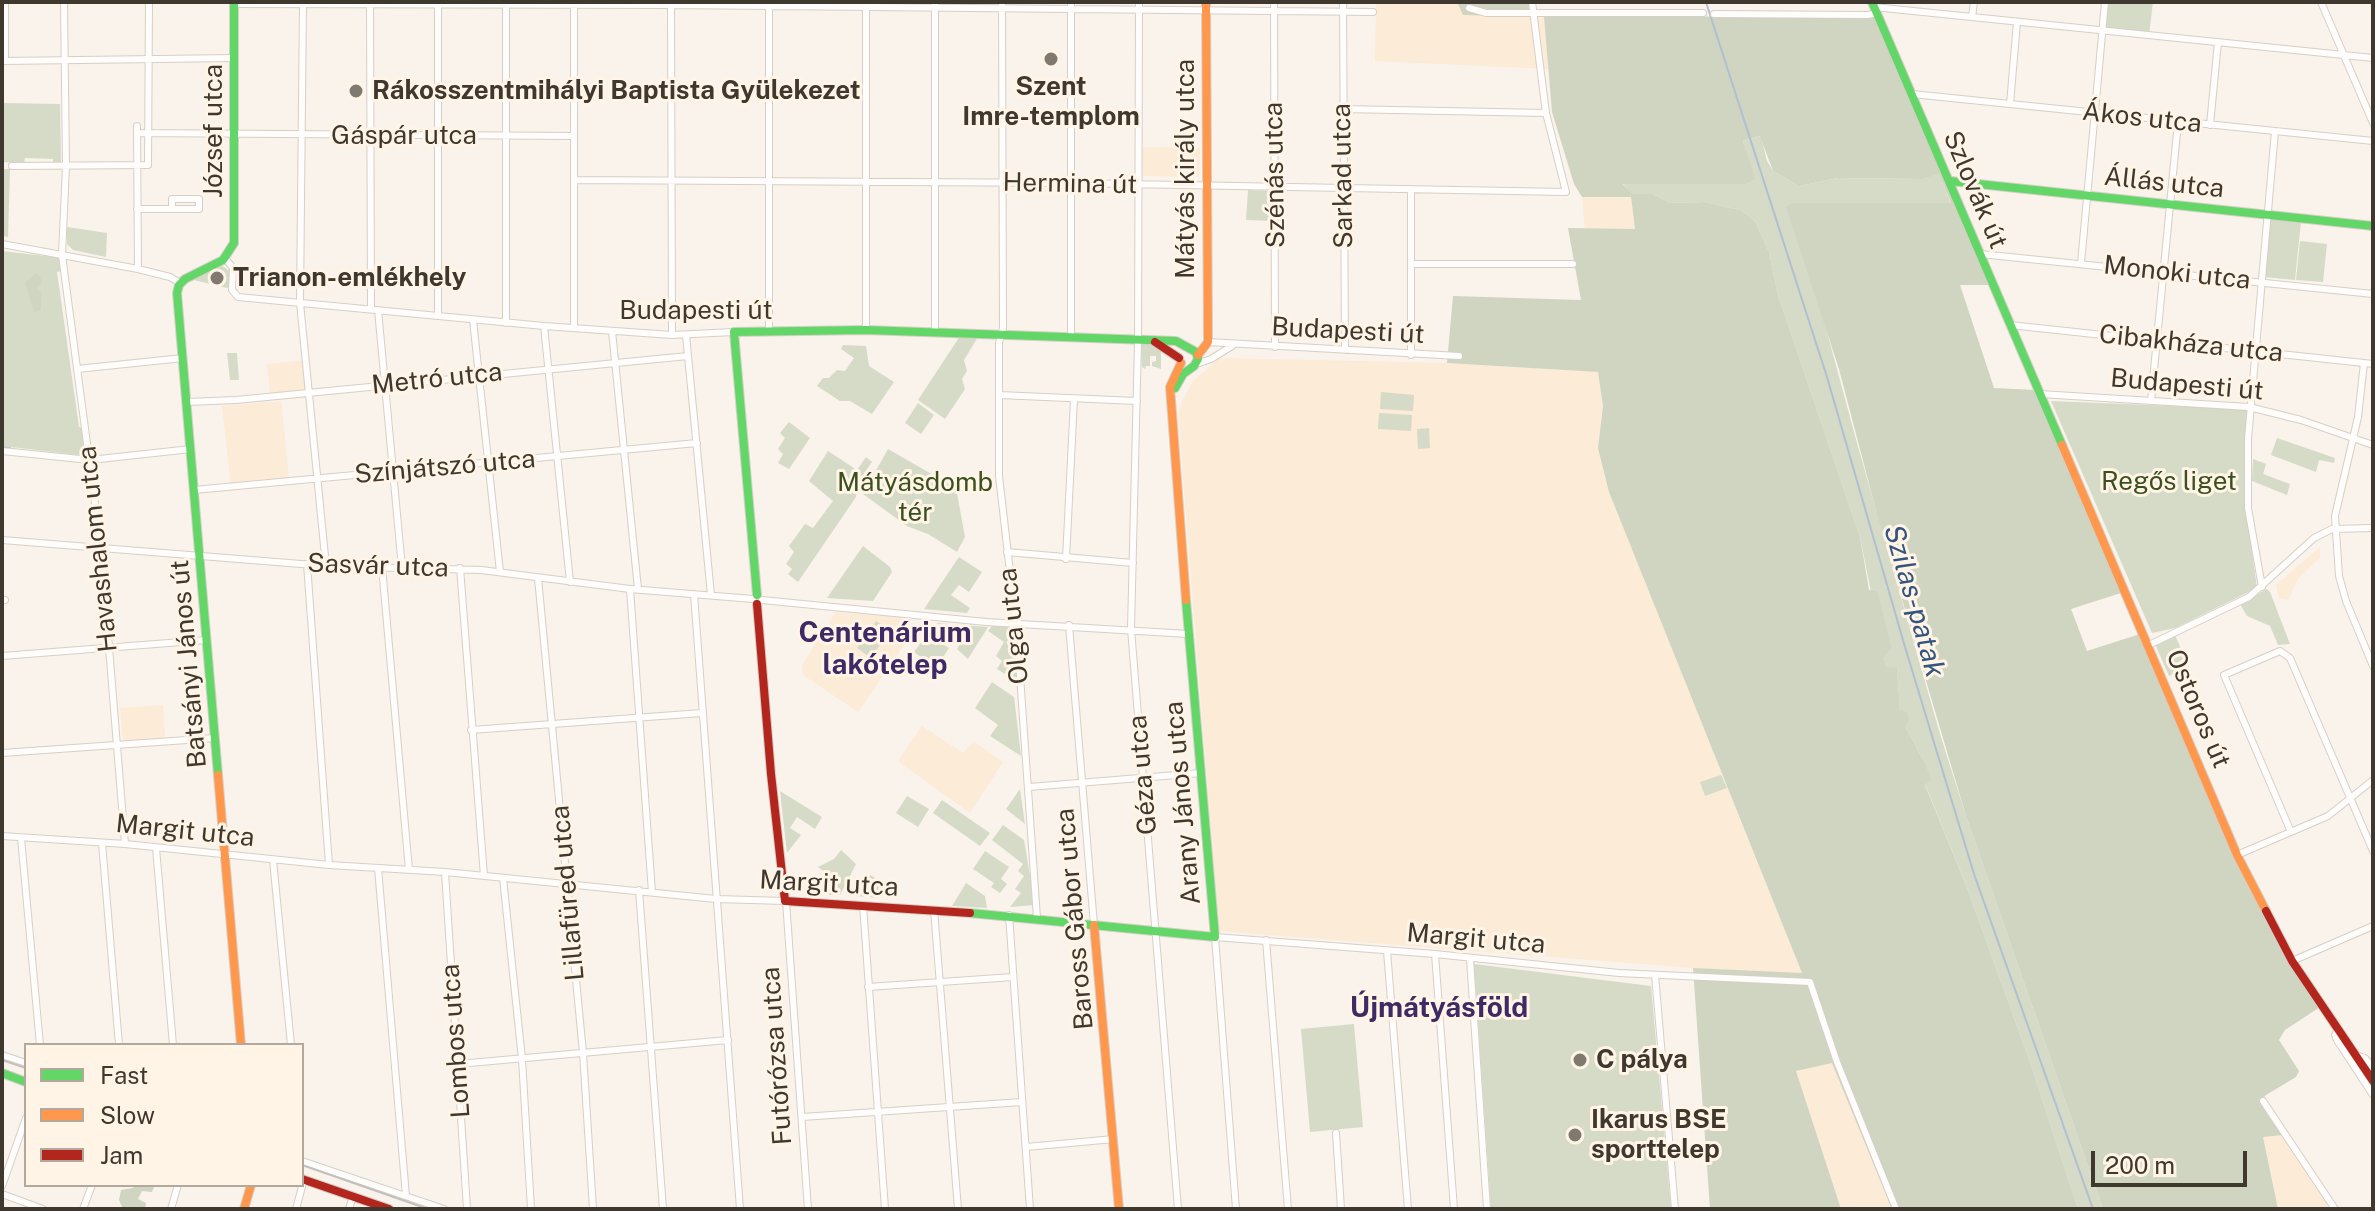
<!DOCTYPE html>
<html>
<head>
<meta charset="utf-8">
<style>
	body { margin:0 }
	#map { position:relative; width:2375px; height:1211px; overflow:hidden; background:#f9f3eb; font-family:"Public Sans",sans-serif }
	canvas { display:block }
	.frame { position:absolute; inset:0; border:4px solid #3f382e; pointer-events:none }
	.legend { position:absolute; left:24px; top:1043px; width:280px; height:144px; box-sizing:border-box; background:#fff4e5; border:2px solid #b2a99c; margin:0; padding:10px 14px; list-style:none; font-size:24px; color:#3f382e }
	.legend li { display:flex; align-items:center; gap:16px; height:40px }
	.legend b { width:40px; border:2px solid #b2a99c }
	.scale { position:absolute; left:2091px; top:1151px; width:156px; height:36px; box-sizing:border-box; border:4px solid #3f382e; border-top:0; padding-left:10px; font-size:24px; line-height:28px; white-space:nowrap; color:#3f382e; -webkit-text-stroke:6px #fff4e5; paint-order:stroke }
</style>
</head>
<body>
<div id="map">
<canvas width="2375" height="1211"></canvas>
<div class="frame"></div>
<ul class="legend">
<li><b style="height:10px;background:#63d668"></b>Fast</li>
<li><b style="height:10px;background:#ff974d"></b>Slow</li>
<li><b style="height:10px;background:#b3261e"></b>Jam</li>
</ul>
<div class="scale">200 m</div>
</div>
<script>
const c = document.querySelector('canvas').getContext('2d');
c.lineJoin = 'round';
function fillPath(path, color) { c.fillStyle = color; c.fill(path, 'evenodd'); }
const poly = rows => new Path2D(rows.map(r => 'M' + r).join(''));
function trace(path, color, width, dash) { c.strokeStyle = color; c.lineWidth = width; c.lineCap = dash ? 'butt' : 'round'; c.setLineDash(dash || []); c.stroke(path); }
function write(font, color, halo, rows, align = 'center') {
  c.font = font + ' "Public Sans",sans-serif'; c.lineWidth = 6; c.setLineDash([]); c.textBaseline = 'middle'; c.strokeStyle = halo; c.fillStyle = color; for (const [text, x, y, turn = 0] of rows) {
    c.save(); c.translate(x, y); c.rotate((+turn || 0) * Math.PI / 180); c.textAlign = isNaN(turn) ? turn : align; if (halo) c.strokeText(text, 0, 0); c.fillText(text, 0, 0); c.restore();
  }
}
fillPath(poly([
	[1376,2,1457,2,1463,15,1544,17,1549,69,1375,61],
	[1143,147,1200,148,1199,177,1143,176],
	[1582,197,1631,197,1635,229,1585,230],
	[1220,358,1447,363,1598,372,1603,406,1598,448,1609,492,1802,974,1693,968,1219,931,1178,416,1180,405,1193,381],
	[306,360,309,390,270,393,267,364],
	[281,401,289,479,231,485,222,406],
	[2320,547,2320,558,2299,577,2288,600,2279,598,2276,585],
	[836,612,908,618,905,631,913,632,858,712,803,675,802,665],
	[163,705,165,739,123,742,120,708],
	[922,726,963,753,969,745,976,743,1003,762,970,813,900,763,899,759],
	[1833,1062,1892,1209,1841,1209,1796,1071],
	[2283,1135,2331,1209,2278,1209,2263,1136]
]), '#fbebd7');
fillPath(poly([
	[2105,2,2153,2,2149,35,2102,30],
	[2,103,60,104,61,163,53,163,53,159,25,158,24,163,2,162],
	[1761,136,1767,161,1773,171,1799,186,1838,178,1924,179,1939,172,1951,204,1792,203,1857,443,1940,734,1966,816,2103,1209,2078,1209,2030,1062,1966,885,1925,784,1925,763,1905,726,1900,710,1897,669,1886,667,1860,537,1778,295,1769,252,1755,221,1740,210,1704,202,1670,203,1653,194,1631,194,1623,183,1746,184,1754,179,1743,141],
	[2,169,10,169,8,237,2,236],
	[1248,190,1271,191,1272,221,1246,220],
	[2271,218,2301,222,2295,280,2264,277],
	[67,227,107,233,106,257,73,250,67,244],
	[2300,241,2327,244,2323,282,2296,280],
	[2,251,62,258,63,271,57,272,79,427,83,428,88,456,2,446],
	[222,266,230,271,230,285,227,288,190,279],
	[960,336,978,337,964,360,967,371,962,379,965,389,945,419,918,400],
	[1143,342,1155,343,1161,348,1161,369,1152,366,1152,362,1156,361,1156,356,1150,356,1150,366,1146,366,1145,369,1142,367,1141,346],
	[843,345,866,346,869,366,894,382,872,414,850,401,840,401,817,386,823,378,829,378,837,370,845,371,854,358,841,349],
	[227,353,237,353,239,380,230,380],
	[1381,392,1414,395,1413,411,1380,409],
	[2051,401,2248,409,2246,508,2257,588,2175,628,2152,633],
	[918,403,934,415,921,434,905,423],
	[1379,413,1412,415,1411,431,1378,429],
	[789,422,810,438,789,469,778,463,783,454,778,449,785,438,780,433],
	[1429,428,1430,448,1418,449,1417,429],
	[2277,438,2335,458,2334,463,2319,460,2316,472,2271,455],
	[888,449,956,488,965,537,957,552,928,534,907,526,863,494],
	[828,451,857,470,866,457,872,462,858,482,856,497,798,582,788,574,792,569,786,564,794,552,789,546,805,524,813,528,833,501,809,481],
	[2253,459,2266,464,2263,474,2290,484,2287,495,2252,481],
	[863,546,890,567,892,572,873,601,827,598],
	[959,557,982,572,969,592,959,585,951,595,970,608,967,613,924,609],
	[2267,589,2270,592,2290,644,2278,645,2270,626,2247,616,2240,604],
	[876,621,890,630,871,658,857,648],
	[936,623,988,627,968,659,957,649,962,640],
	[992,626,1012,627,1017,682,997,669,1002,661,996,656,1004,642,988,631],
	[927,634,949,648,936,668,914,652],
	[2175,635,2189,667,2169,676,2155,644],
	[992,682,1014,697,1021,756,990,736,998,725,975,708],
	[1721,775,1727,788,1705,796,1700,782],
	[1020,789,1025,824,1006,809],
	[780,791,822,817,815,829,797,817,790,828,801,835,787,853],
	[907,796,929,809,918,827,896,813],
	[942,800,990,833,980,846,933,813],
	[1003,825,1024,840,1035,905,1010,907,1021,893,1015,889,1024,876,1018,871,1023,864,992,840],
	[841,850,856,864,840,895,824,895,832,877,818,867,834,859],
	[985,851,1009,867,1001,879,1007,884,1000,893,991,887,994,883,973,869],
	[870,875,889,886,879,898,856,896],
	[966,883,985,896,987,908,952,906],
	[1474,964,1651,986,1671,1209,1491,1209],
	[1354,1024,1363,1127,1310,1132,1301,1029]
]), '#d6dbc7');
fillPath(poly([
	[1457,2,1532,2,1531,17,1463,15],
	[1875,16,1990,285,1960,285,1994,388,2036,390,2124,592,2071,609,2087,651,2140,634,2235,856,2320,1007,2285,1030,2279,1040,2299,1071,2296,1077,2266,1095,2260,1102,2283,1135,2263,1137,2278,1209,2103,1209,1966,816,1878,518,1839,369,1786,207,1792,203,1951,203,1939,173,1924,179,1838,178,1799,186,1773,171,1760,136,1743,141,1755,179,1746,184,1623,184,1632,194,1653,194,1670,203,1704,202,1740,210,1755,221,1769,252,1778,295,1860,537,1869,590,1877,591,1891,647,1884,657,1886,667,1897,668,1900,710,1907,713,1909,720,1905,726,1925,763,1931,779,1925,785,1966,885,2030,1062,2078,1209,1892,1209,1832,1063,1796,1071,1841,1209,1710,1209,1693,968,1802,973,1609,492,1598,448,1603,406,1598,372,1447,363,1453,296,1581,300,1568,228,1635,229,1631,197,1582,197,1574,184,1552,112,1544,17],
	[37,273,42,281,37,288,41,294,41,310,34,313,25,282],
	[135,1185,154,1187,152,1192,142,1191,138,1199,146,1203,145,1209,122,1207,119,1200,121,1190,133,1188]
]), '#cfd5c0');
trace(poly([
	[1706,2,1827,377,1905,647,1974,874,2093,1209],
	[2,447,10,448]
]), '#b1bfd0', 2);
const street = poly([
	[64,2,66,166,62,255,101,549,125,844],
	[303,2,300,303,326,566],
	[370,2,371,309],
	[438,2,438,316],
	[671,2,672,335],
	[866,2,866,330],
	[935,2,935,331],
	[1002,2,1003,328,999,343,999,476,1017,633,1037,918],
	[1071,2,1071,337],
	[1139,2,1138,342,1131,629,1178,1209],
	[1274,2,1275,347],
	[1343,2,1345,350],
	[2321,2,2373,123],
	[234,4,671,5,1373,12],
	[1874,7,2373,58],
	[1469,8,1486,13,1703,13],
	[1714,14,1868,15,1877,13],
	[1972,17,1974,2],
	[2,61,234,58],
	[5,61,5,2],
	[1912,94,2373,141],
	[2010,104,2017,22],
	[1342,109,1546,113],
	[2210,125,2218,42],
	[137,126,138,269],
	[137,133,574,136],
	[12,166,148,165,149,2],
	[574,180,1071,183,1566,192,1546,113,1532,2],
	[1411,189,1411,355],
	[137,209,199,209,199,199,172,199,172,209],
	[2,244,138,269,170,277,180,283],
	[1980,254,2373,294],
	[225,258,233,268,232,290,238,297,544,326,672,335,734,332],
	[2081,263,2105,2],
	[1411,264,1573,264],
	[378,310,402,568],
	[473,320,500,572],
	[506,323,506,2],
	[2010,325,2373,364],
	[544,326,570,582],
	[574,328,574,2],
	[612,331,638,589],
	[769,331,769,2],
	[686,335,711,595],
	[1208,342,1459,356],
	[2364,363,2358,417,2335,516,2339,576,2346,601,2373,666],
	[1196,364,1211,359,1232,346],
	[77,369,183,358],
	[2040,394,2249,407,2301,420,2373,445],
	[999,395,1137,401],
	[2151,401,2178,122],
	[186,402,236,400,688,356],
	[2,451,90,460,191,449],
	[194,490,697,443],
	[2,540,326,566,481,570,630,589,753,599],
	[1007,552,1133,563],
	[1066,559,1074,399],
	[307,564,329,865],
	[382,567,409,870],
	[460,568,484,876],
	[538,578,583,1053,593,1209],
	[2262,587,2248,508,2248,439,2275,131],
	[630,589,652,892],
	[694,594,740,1209],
	[2,600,5,600],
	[762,600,986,622,1189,634],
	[1069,625,1094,925],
	[2149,645,2249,597,2314,538,2332,529,2373,528],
	[2,656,207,640],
	[471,730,702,713],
	[2,753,215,738],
	[1029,787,1201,773],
	[2291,832,2224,675,2280,651,2290,658,2373,851],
	[2,836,125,844,329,865,445,872,716,899,785,901],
	[21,838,40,1045],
	[102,843,119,1045],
	[156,848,173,1045],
	[2237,855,2328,816,2373,780],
	[273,860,291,1045],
	[378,868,406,1196],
	[445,872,467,1209],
	[503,878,522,1059,531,1209],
	[639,890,663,1209],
	[786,901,808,1209],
	[863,905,885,1209],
	[934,910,958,1209],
	[1009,915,1030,1209],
	[1266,940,1288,1209],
	[1387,951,1408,1209],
	[1435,954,1454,1209],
	[1470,959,1487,1209],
	[2292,961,2373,926],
	[1655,975,1675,1209],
	[868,987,1013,977],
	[2338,1029,2335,1035,2337,1040,2373,1095],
	[2,1055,26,1063],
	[2356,1055,2365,1058,2373,1068],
	[458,1064,728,1040],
	[2263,1101,2335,1209],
	[802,1117,1022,1102],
	[1336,1133,1341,1209],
	[1026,1147,1114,1139],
	[302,1161,444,1209],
	[2,1186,26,1118],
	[2,1194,43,1209],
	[83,1209,92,1185],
	[171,1209,178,1185],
	[296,1209,304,1179],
	[349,1209,353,1196],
	[1236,1209,1215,937,1435,954,1619,973,1810,982,1837,1062,1896,1209]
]);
const fast = poly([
	[1872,2,2062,445],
	[1950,181,2373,226],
	[757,595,734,332,866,330,1176,341,1196,352,1198,359,1194,366,1183,374,1175,388],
	[218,775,177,293,179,285,185,279,223,260,234,243,234,2],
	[970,913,1215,937,1186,600],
	[2,1073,26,1082]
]);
const slow = poly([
	[1198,355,1208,342,1206,2],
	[1181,363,1170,387,1186,600],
	[2062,445,2237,855,2266,911],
	[218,775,241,1045],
	[1094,925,1119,1209],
	[244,1209,251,1185]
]);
const jam = poly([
	[1155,342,1179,358],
	[757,604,771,774,785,901,970,913],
	[2266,911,2292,961,2373,1081],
	[302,1179,389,1209]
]);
trace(street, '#d6cfc7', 8);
trace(fast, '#d6cfc7', 10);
trace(slow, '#d6cfc7', 10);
trace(jam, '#d6cfc7', 10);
trace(street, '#fefdfc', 6);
trace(fast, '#63d668', 8);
trace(slow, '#ff974d', 8);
trace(jam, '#b3261e', 8);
trace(poly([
	[2,1060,26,1068],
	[302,1165,428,1209]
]), '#c2c0be', 2);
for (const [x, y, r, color] of [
	[1051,59,8,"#807970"],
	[356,91,8,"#807970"],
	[217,278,8,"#807970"],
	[1580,1060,8,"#807970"],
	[1575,1135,8,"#807970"]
]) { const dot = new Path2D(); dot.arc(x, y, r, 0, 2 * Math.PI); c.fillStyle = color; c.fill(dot); trace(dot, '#fff4e5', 3); }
write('bold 26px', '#3f382e', '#fff4e5', [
	["Szent",1051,87,"center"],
	["Imre-templom",1051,117,"center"],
	["Rákosszentmihályi Baptista Gyülekezet",372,91],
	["Trianon-emlékhely",233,278],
	["C pálya",1596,1060],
	["Ikarus BSE",1591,1120],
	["sporttelep",1591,1150]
], 'left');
write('26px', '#3f382e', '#fff4e5', [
	["Ákos utca",2142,118,6],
	["József utca",214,131,-90],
	["Gáspár utca",404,136],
	["Mátyás király utca",1186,169,-90],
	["Szénás utca",1275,175,-91],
	["Sarkad utca",1343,176,-91],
	["Állás utca",2164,183,6],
	["Hermina út",1070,184,1],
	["Szlovák út",1975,190,67],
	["Monoki utca",2177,273,6],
	["Budapesti út",696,311],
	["Budapesti út",1348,331,3],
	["Cibakháza utca",2191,344,6],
	["Metró utca",437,379,-6],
	["Budapesti út",2187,385,5],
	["Színjátszó utca",445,467,-5],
	["Havashalom utca",98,549,-96],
	["Sasvár utca",378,566,2],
	["Olga utca",1014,626,-96],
	["Batsányi János út",189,664,-95],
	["Ostoros út",2198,709,67],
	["Géza utca",1143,775,-95],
	["Arany János utca",1183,803,-95],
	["Margit utca",185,831,6],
	["Margit utca",829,884,3],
	["Lillafüred utca",568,893,-95],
	["Baross Gábor utca",1075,919,-95],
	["Margit utca",1476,939,5],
	["Lombos utca",456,1041,-94],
	["Futórózsa utca",777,1056,-94]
]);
write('26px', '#3a501f', '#fff4e5', [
	["Regős liget",2169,482],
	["Mátyásdomb",915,483],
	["tér",915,513]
]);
write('italic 28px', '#33557f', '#fff4e5', [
	["Szilas-patak",1914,601,74]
]);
write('bold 28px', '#3e2a65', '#fff4e5', [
	["Centenárium",885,633],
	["lakótelep",885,665],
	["Újmátyásföld",1439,1008]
]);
</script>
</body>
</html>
